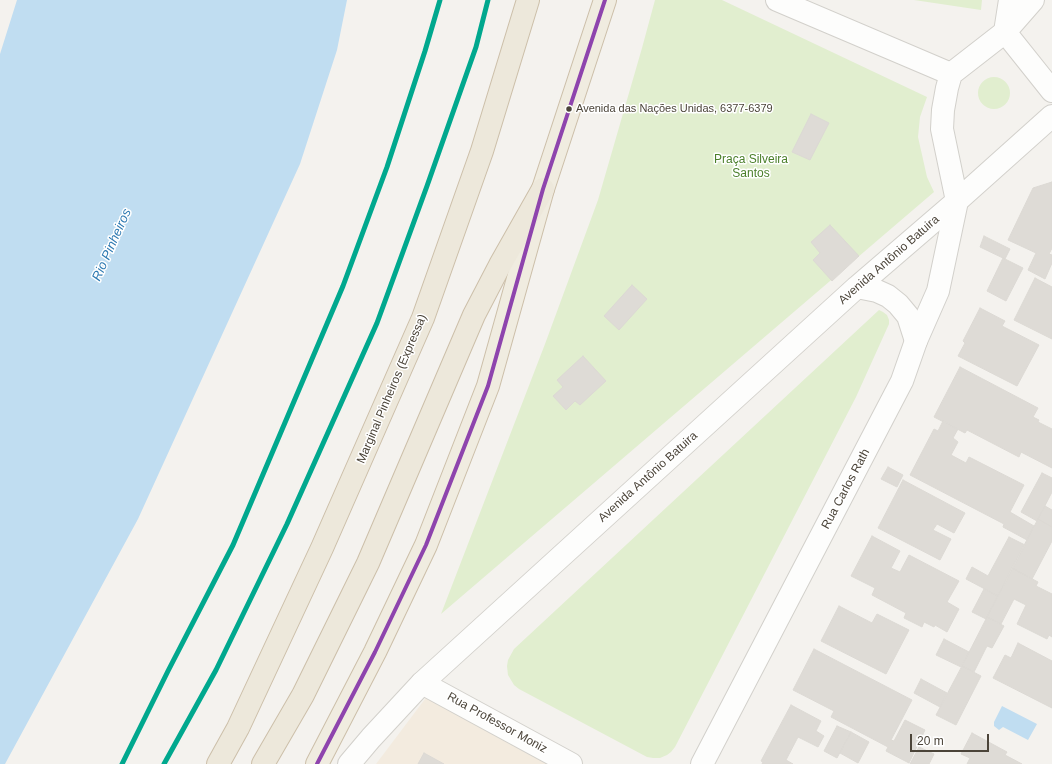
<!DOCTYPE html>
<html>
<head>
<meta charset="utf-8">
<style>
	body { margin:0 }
	#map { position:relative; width:1052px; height:764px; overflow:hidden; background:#f4f2ee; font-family:Arial,sans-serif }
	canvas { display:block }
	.scale { position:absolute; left:910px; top:734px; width:79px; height:18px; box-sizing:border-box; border:2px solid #4b4439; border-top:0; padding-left:5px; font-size:12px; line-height:14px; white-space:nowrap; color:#4b4439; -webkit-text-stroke:3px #fff; paint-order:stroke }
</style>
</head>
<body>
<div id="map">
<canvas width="1052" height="764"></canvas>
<div class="scale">20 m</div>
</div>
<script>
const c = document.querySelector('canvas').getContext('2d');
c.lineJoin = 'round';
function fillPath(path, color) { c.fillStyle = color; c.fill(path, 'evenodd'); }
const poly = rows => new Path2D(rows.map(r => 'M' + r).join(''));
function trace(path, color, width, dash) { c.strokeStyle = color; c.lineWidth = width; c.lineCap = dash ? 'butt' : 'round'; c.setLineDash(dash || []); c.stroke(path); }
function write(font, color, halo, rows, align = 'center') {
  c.font = font + ' Arial,sans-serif'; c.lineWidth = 3; c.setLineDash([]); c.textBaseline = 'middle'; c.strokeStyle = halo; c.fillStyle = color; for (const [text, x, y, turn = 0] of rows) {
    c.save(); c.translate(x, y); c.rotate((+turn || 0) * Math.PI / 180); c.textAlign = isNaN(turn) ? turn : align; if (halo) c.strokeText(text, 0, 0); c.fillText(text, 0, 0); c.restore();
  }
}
fillPath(poly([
	[428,695,549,764,376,764]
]), '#f3ebdf');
fillPath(poly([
	[655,0,722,0,927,97,920,117,918,137,927,177,934,192,441,614,545,344,598,200,642,48],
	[914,0,982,0,981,10],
	'978 93a16 16 0 1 1 32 0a16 16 0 1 1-32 0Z',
	[879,310,883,312,887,315,889,320,889,324,856,397,675,747,671,752,667,755,660,758,653,758,647,757,519,689,514,685,508,675,507,666,508,660,514,649]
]), '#e1eecf');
fillPath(poly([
	[17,0,347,0,337,50,300,164,138,519,5,764,0,764,0,54],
	[1002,706,1037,724,1028,740,1003,727,999,730,994,726,994,722]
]), '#c0ddf1');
const building = poly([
	[811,114,829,123,810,160,792,152,811,114],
	[1052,182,1052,248,1049,254,1052,255,1052,263,1045,279,1028,270,1036,253,1008,240,1033,188,1052,182],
	[830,225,859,256,832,281,813,260,820,253,811,242,830,225],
	[984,236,1010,249,1005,259,980,247,984,236],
	[1003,258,1023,268,1006,301,987,291,1003,258],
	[1035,278,1052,287,1052,339,1014,320,1035,278],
	[632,285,647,299,619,330,604,316,632,285],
	[980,308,1005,321,1002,326,1039,345,1017,386,958,356,965,343,963,341,980,308],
	[583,356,606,381,580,405,575,401,566,410,553,396,563,387,557,380,583,356],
	[960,367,1038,408,1033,417,1039,420,1038,422,1052,429,1052,468,1021,452,1019,457,967,430,965,433,934,417,960,367],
	[943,421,958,429,953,438,958,442,951,455,966,463,969,457,1024,485,1010,512,1034,526,1027,540,1003,527,1004,524,910,475,934,429,938,431,943,421],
	[888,467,903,475,897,487,881,479,888,467],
	[1042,473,1052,478,1052,492,1037,521,1021,512,1042,473],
	[903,480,965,513,954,533,937,524,933,530,951,539,940,560,878,528,903,480],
	[1045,506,1052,510,1052,527,1038,519,1045,506],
	[1038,519,1052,527,1052,541,1032,579,1012,568,1038,519],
	[872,536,900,551,891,568,900,572,909,555,959,581,947,602,959,609,947,632,935,625,934,627,924,622,922,627,904,618,906,613,872,595,875,588,851,576,872,536],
	[1009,537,1025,545,998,596,966,579,972,567,988,576,1009,537],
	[1012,568,1038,582,1036,586,1052,594,1052,637,1049,635,1047,639,1017,624,1026,605,1014,599,1001,624,987,617,1012,568],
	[984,589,998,596,986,619,972,612,984,589],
	[839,606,872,623,877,614,909,630,886,674,821,641,839,606],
	[987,617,1004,626,992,648,987,646,974,672,962,666,987,617],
	[944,639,969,652,961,667,936,655,944,639],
	[1018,643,1052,661,1052,708,993,678,1005,655,1011,658,1018,643],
	[814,649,912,700,891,740,894,741,905,720,925,730,909,763,886,751,888,747,831,717,834,711,793,690,814,649],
	[962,666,981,676,956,725,936,715,962,666],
	[921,679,947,693,940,707,914,693,921,679],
	[791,705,821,721,816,731,824,736,818,747,798,737,786,760,793,764,762,764,763,762,761,761,791,705],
	[837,726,851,732,837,758,824,751,837,726],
	[851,732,869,742,858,763,840,753,851,732],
	[972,733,1007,752,1005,755,1022,764,967,764,970,758,961,754,972,733],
	[919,747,934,754,929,764,910,764,919,747],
	[424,753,444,764,418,764,424,753]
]);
fillPath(building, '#dedbd6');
trace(building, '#dcd9d4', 1);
const minor = poly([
	[777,0,951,74],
	[1010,0,1005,32,1052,91],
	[422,683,571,764],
	[702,764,902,381,916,341,938,291,957,201]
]);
const tertiary = poly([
	[957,201,942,129,943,110,947,88,951,74,1005,32,1033,0],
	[857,287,877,291,888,296,898,304,908,316,916,341],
	[349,764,371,738,422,683,857,287,957,201,1052,116]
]);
const trunk = poly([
	[317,764,375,652,426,545,488,386,543,189,605,0]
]);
const motorway = poly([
	[218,764,238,728,322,548,423,318,482,151,528,0],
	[263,764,303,695,368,563,474,315,500,265,543,189]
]);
trace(minor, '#d2d0cb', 24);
trace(tertiary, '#d2d0cb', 24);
trace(trunk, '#ccbfa9', 24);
trace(motorway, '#ccbfa9', 24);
trace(minor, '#fdfdfc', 22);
trace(tertiary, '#fdfdfc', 22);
trace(trunk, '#f0ece0', 22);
trace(motorway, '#ede8db', 22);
trace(poly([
	[317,764,375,652,426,545,488,386,543,189,605,0]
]), '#8e44ad', 4);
trace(poly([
	[122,764,168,671,233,545,343,286,387,167,425,51,440,0],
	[164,764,216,670,287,524,377,323,427,186,476,47,488,0]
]), '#00a88e', 5);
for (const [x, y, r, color] of [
	[569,109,3.5,"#4b4439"]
]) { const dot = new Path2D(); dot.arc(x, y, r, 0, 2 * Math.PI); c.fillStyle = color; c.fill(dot); trace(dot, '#fff', 1.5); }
write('11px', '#4b4439', '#fff', [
	["Avenida das Nações Unidas, 6377-6379",576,109]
], 'left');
write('12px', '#4a7f2a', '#fff', [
	["Praça Silveira",751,160],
	["Santos",751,174]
]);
write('12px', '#4b4439', '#fff', [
	["Avenida Antônio Batuira",889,260,-41],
	["Marginal Pinheiros (Expressa)",392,389,-67],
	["Avenida Antônio Batuira",648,477,-42],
	["Rua Carlos Rath",846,489,-62],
	["Rua Professor Moniz",497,723,29]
]);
write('italic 13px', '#2e7ab2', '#fff', [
	["Rio Pinheiros",112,245,-66]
]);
</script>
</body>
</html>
